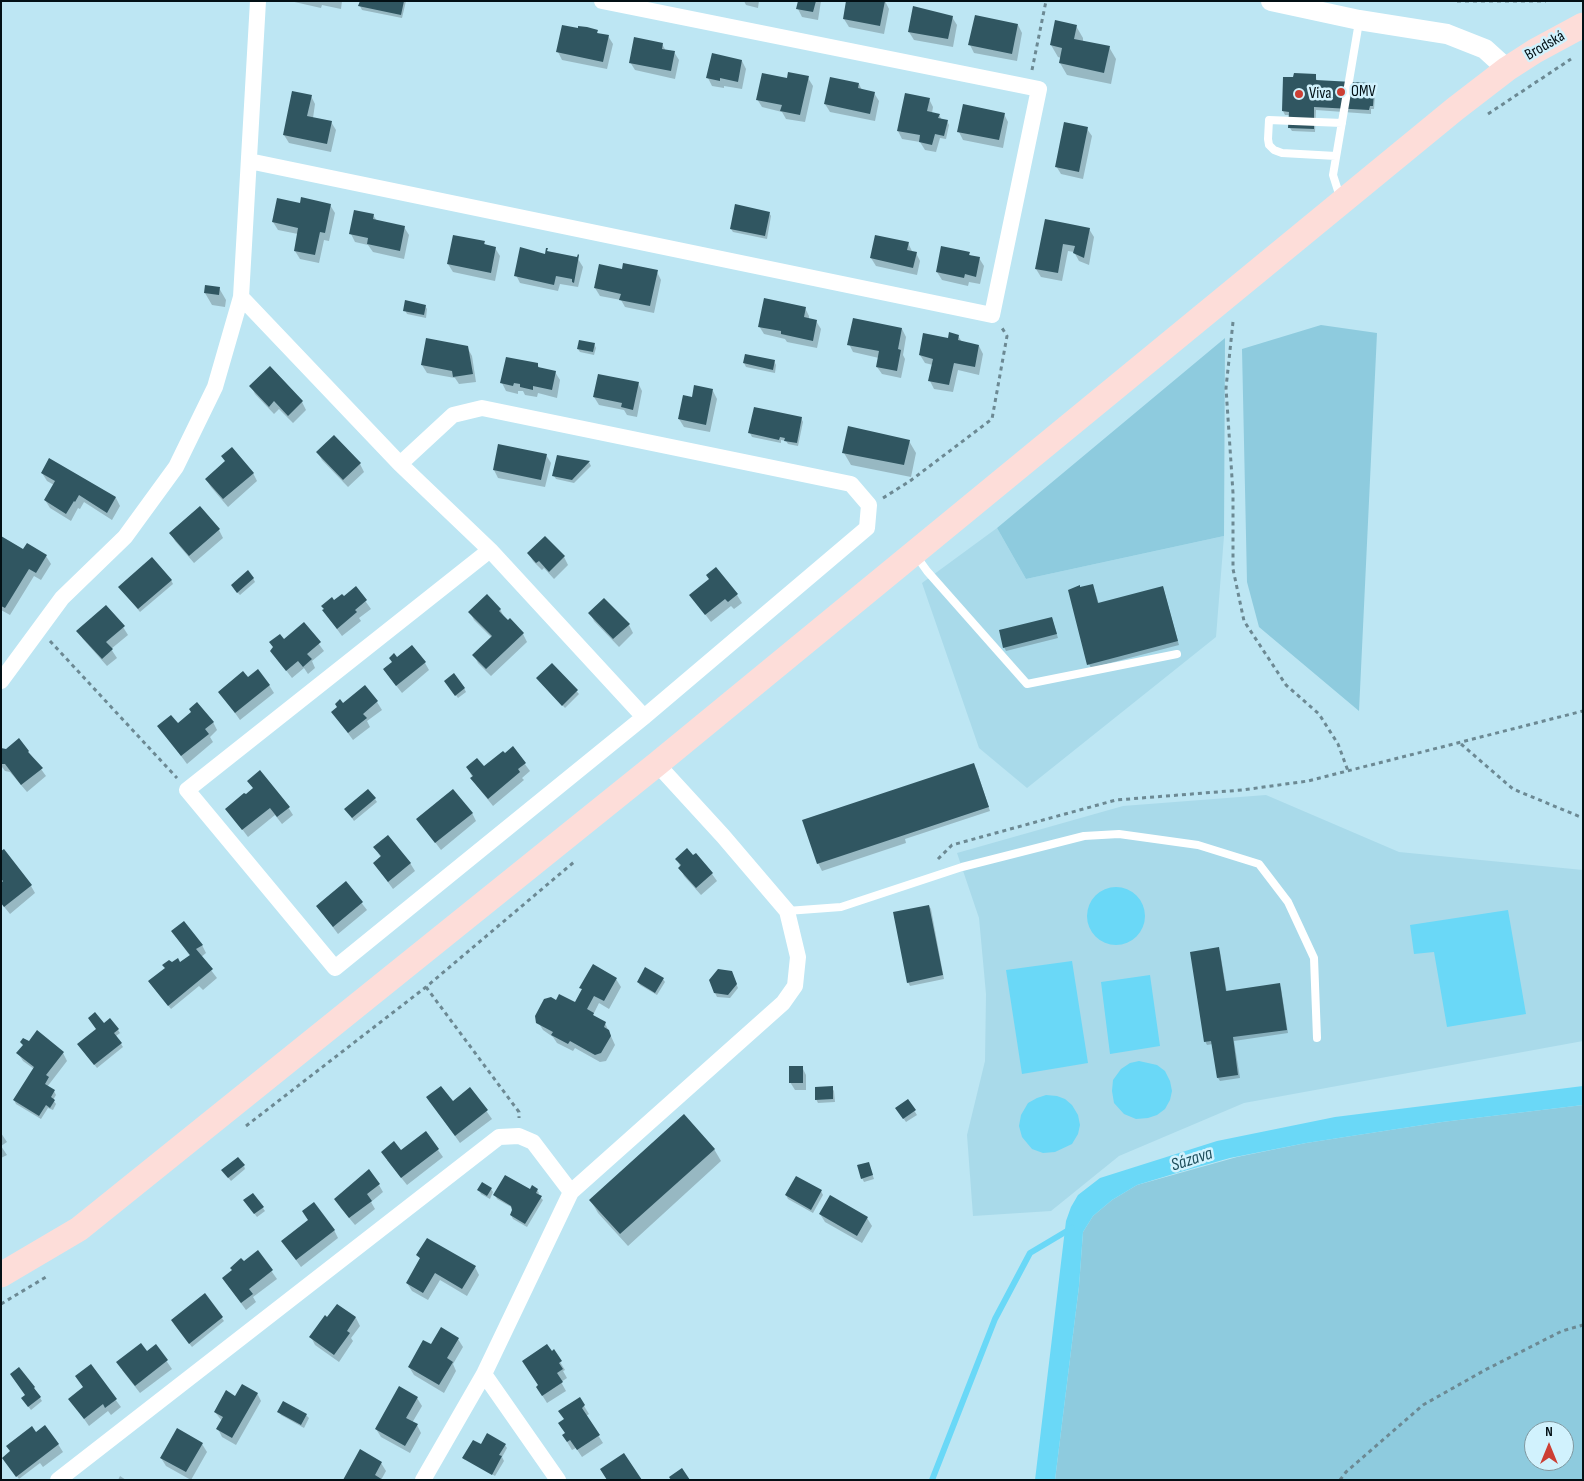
<!DOCTYPE html>
<html>
<head>
<meta charset="utf-8">
<style>
	body { margin:0 }
	#map { position:relative; width:1584px; height:1481px; overflow:hidden; background:#bde6f3; font-family:"Sofia Sans Condensed",sans-serif }
	canvas { display:block }
	.frame { position:absolute; inset:0; border:2px solid #031015; pointer-events:none }
	.north { position:absolute; left:1524px; top:1421px; width:50px; height:50px; box-sizing:border-box; background:#d1f2fd; border:1px solid #7f98a0; border-radius:50%; rotate:0deg; font-size:14px; font-weight:700; line-height:20px; text-align:center; color:#031015 }
	.north::after { content:''; display:block; margin:auto; width:18px; height:22px; background:#cc3f34; clip-path:polygon(50% 0,100% 100%,50% 72%,0 100%) }
</style>
</head>
<body>
<div id="map">
<canvas width="1584" height="1481"></canvas>
<div class="frame"></div>
<div class="north">N</div>
</div>
<script>
const c = document.querySelector('canvas').getContext('2d');
c.lineJoin = 'round';
function fillPath(path, color) { c.fillStyle = color; c.fill(path, 'evenodd'); }
const poly = rows => new Path2D(rows.map(r => 'M' + r).join(''));
function trace(path, color, width, dash) { c.strokeStyle = color; c.lineWidth = width; c.lineCap = dash ? 'butt' : 'round'; c.setLineDash(dash || []); c.stroke(path); }
function write(font, color, halo, rows, align = 'center') {
  c.font = font + ' "Sofia Sans Condensed",sans-serif'; c.lineWidth = 5; c.setLineDash([]); c.textBaseline = 'middle'; c.strokeStyle = halo; c.fillStyle = color; for (const [text, x, y, turn = 0] of rows) {
    c.save(); c.translate(x, y); c.rotate((+turn || 0) * Math.PI / 180); c.textAlign = isNaN(turn) ? turn : align; if (halo) c.strokeText(text, 0, 0); c.fillText(text, 0, 0); c.restore();
  }
}
fillPath(poly([
	[997,528,1026,579,1224,536,1216,637,1027,788,979,748,922,583],
	[1266,795,1399,852,1583,870,1583,1041,1244,1103,1119,1156,1051,1211,973,1216,967,1135,985,1061,986,994,979,918,957,853,1123,806]
]), '#a9daea');
fillPath(poly([
	[1321,325,1377,333,1359,711,1259,627,1247,582,1242,349],
	[1225,338,1224,536,1026,579,997,528],
	[1583,1105,1583,1480,1055,1480,1079,1286,1083,1232,1093,1216,1112,1200,1137,1185,1237,1157,1306,1143,1442,1122],
	[1534,1431,1564,1431,1564,1461,1534,1461]
]), '#8ecbde');
fillPath(poly([
	'1087 916a29 29 0 1 1 58 0a29 29 0 1 1-58 0Z',
	[1508,910,1526,1014,1447,1027,1434,952,1414,954,1410,925],
	[1072,961,1088,1063,1022,1074,1006,970],
	[1150,975,1160,1046,1110,1054,1101,982],
	[1139,1061,1157,1065,1165,1071,1170,1081,1172,1091,1170,1100,1165,1109,1157,1115,1148,1118,1136,1119,1124,1114,1114,1103,1112,1091,1113,1080,1121,1069,1130,1063],
	[1583,1086,1583,1105,1442,1122,1306,1143,1230,1158,1180,1172,1137,1185,1112,1200,1093,1216,1083,1232,1079,1286,1055,1480,1035,1480,1066,1221,1071,1207,1078,1195,1100,1178,1217,1141,1335,1117],
	[1046,1095,1057,1096,1065,1099,1072,1105,1078,1115,1080,1125,1078,1134,1072,1144,1055,1152,1043,1153,1032,1149,1022,1137,1019,1126,1021,1115,1028,1103,1037,1098]
]), '#6ad8f7');
fillPath(poly([
	[290,1,342,1,341,9,322,5,321,8],
	[361,1,406,1,402,18,362,10,360,6],
	[744,1,759,1,758,8,746,5],
	[799,1,821,1,818,20,802,17,798,9],
	[885,1,889,9,884,34,849,27,844,19],
	[952,17,957,25,953,47,914,40,909,32],
	[1018,25,1022,33,1017,61,974,53,970,45],
	[1076,26,1083,38,1083,42,1109,47,1116,59,1111,84,1067,75,1060,63,1061,58,1058,57,1051,45],
	[579,30,597,32,598,34,608,36,613,44,607,69,562,60,558,52],
	[662,44,666,51,674,52,679,60,675,79,635,70,630,62],
	[742,61,746,69,742,89,724,86,724,88,712,86,708,78],
	[1315,75,1317,81,1370,84,1372,92,1375,95,1374,109,1371,109,1371,114,1316,110,1315,132,1292,131,1290,128,1290,115,1285,115,1283,111],
	[808,78,813,86,805,122,786,119,782,112,762,107,757,99,788,80],
	[859,84,862,90,874,93,879,101,875,121,830,112,825,104],
	[311,96,315,104,313,118,331,122,336,130,331,152,289,143,284,135],
	[929,99,933,107,932,113,939,115,942,120,947,121,949,125,946,139,940,138,936,152,925,150,920,142,902,139,898,131],
	[1004,114,1008,122,1003,148,963,140,959,132],
	[1087,129,1092,136,1083,179,1061,174,1056,166],
	[301,205,330,205,335,213,329,241,324,240,319,263,300,259,295,251,298,234,278,230,273,222],
	[769,213,771,216,767,239,733,232,731,229],
	[373,215,377,221,404,227,409,235,404,259,373,252,368,245,355,242,351,234],
	[1046,220,1089,229,1094,237,1089,265,1079,261,1074,252,1068,251,1062,281,1041,277,1036,269],
	[484,242,486,246,495,248,500,256,495,281,453,272,448,264],
	[908,243,913,253,916,253,920,261,917,275,876,266,871,258],
	[969,254,971,256,979,258,984,266,980,284,969,282,968,286,942,280,937,272],
	[546,255,578,259,583,267,578,287,560,284,558,291,520,283,516,275],
	[623,271,657,272,661,280,654,313,625,307,621,300,600,296,595,288],
	[219,288,226,300,225,307,212,305,205,293],
	[425,306,427,309,426,318,407,314,405,310],
	[805,308,809,316,809,319,816,321,821,329,817,348,787,342,785,339,764,334,759,326],
	[902,329,906,337,903,355,905,359,901,378,882,374,877,367,879,358,853,352,849,344],
	[958,336,962,342,979,346,983,354,979,375,958,370,953,392,934,389,930,381,933,365,925,363,920,355,949,339],
	[594,344,596,348,594,355,580,352,578,349],
	[467,347,472,356,476,382,459,384,455,378,427,373,422,365],
	[774,361,776,365,775,373,746,367,744,363],
	[537,364,540,369,555,372,560,380,557,398,538,393,537,397,525,395,523,391,518,391,518,394,506,391,502,383],
	[638,383,642,391,637,417,627,415,624,410,599,405,594,397],
	[251,386,302,402,306,410,293,423,279,409,274,414,255,394],
	[713,391,717,399,710,432,684,427,679,419,693,399],
	[801,418,803,422,798,446,788,444,786,441,781,440,781,443,752,437,750,433],
	[909,441,916,453,911,477,851,465,844,453],
	[318,453,360,464,364,472,348,487,322,460],
	[546,455,551,463,545,487,498,478,494,470],
	[558,457,589,462,591,466,574,483,556,479,554,476],
	[50,460,116,498,120,506,112,520,84,502,80,509,78,508,71,521,50,508,45,500,54,485,47,481,42,473],
	[253,473,257,481,228,507,211,487,206,479],
	[219,530,223,538,194,563,175,541,171,533],
	[1,538,23,551,46,556,51,564,41,580,34,576,10,615,1,610],
	[529,553,564,557,568,565,554,579,544,568,542,570,533,561],
	[253,578,255,582,240,595,234,589],
	[171,580,173,584,140,612,122,590],
	[1093,585,1099,604,1163,587,1179,645,1091,668,1089,664,1080,588],
	[356,588,371,609,359,618,361,621,342,636,323,610,334,602,344,598],
	[737,595,742,603,734,609,731,606,711,622,691,596],
	[500,609,504,617,523,634,527,642,491,676,478,663,474,655,492,638,474,620,470,612],
	[590,613,629,625,633,633,619,647,594,621],
	[1052,618,1058,638,1006,651,1004,647],
	[304,624,324,651,312,661,315,668,308,674,304,668,292,678,271,651],
	[123,627,128,635,111,649,117,658,107,666,83,639,78,631],
	[397,659,425,663,429,670,402,693,384,670],
	[552,664,579,694,565,708,537,678],
	[248,678,269,685,274,693,240,720,220,692],
	[448,685,464,688,466,692,458,698],
	[377,702,382,710,367,721,370,727,353,740,333,713,343,704],
	[213,722,217,730,210,737,213,742,187,764,159,726],
	[513,748,530,771,522,778,524,780,493,806,477,786,467,767,484,768],
	[1,750,28,751,46,776,27,792,10,772,5,771,2,767],
	[976,768,990,811,905,839,906,843,822,871,818,863],
	[375,799,377,802,354,821,348,812],
	[288,807,293,815,282,824,275,815,248,837,227,809],
	[472,813,476,821,441,850,418,820],
	[375,847,410,863,415,871,393,889,374,863,381,858],
	[1,853,31,886,35,893,10,914,1,903,4,883,1,880],
	[696,854,712,874,717,881,701,895,684,876,677,859,693,857],
	[346,883,367,910,338,934,317,906],
	[929,906,931,909,944,979,910,986,908,982],
	[172,931,202,945,206,953,201,957,217,978,203,990,199,986,171,1009,149,982,172,964,180,963,190,956],
	[1218,948,1220,952,1227,993,1279,984,1281,988,1288,1033,1234,1041,1240,1078,1220,1081,1218,1078,1213,1044,1207,1045,1205,1041],
	[733,976,738,988,730,998,717,997,715,993],
	[616,979,621,987,609,1009,599,1003,593,1015,595,1017,605,1023,615,1045,606,1061,600,1062,575,1048,573,1051,557,1043,553,1037,543,1030,538,1022,556,1002,576,1004,583,991,581,988],
	[663,979,665,982,657,995,640,985,638,982],
	[103,1024,118,1030,120,1033,116,1036,123,1047,97,1068,81,1048],
	[18,1053,63,1053,67,1061,47,1087,54,1091,56,1095,53,1100,56,1104,53,1110,48,1108,41,1119,16,1104,14,1100,34,1069,23,1061],
	[802,1067,806,1075,806,1090,795,1090,790,1082],
	[470,1088,492,1119,460,1143,428,1098,453,1102],
	[832,1088,834,1091,835,1102,818,1103,816,1099],
	[908,1101,917,1115,906,1122,899,1112],
	[1,1133,7,1142,1,1146],
	[1,1146,7,1155,1,1158],
	[714,1149,721,1161,628,1246,598,1213,591,1201],
	[438,1150,443,1157,407,1185,387,1160,400,1151],
	[244,1166,245,1169,231,1181,225,1174],
	[870,1167,874,1179,864,1182,862,1178],
	[379,1185,383,1192,371,1202,375,1209,355,1225,340,1207],
	[491,1189,493,1192,490,1199,481,1194,479,1190],
	[537,1190,539,1193,538,1195,543,1200,527,1227,513,1219,511,1215,513,1208,497,1199,495,1195],
	[821,1191,823,1195,813,1213,788,1199,786,1195],
	[253,1194,265,1211,257,1217,247,1204],
	[820,1214,867,1218,872,1226,862,1243,825,1222],
	[334,1230,338,1238,301,1267,282,1241],
	[258,1252,277,1279,253,1297,256,1302,246,1310,223,1279],
	[418,1255,475,1267,479,1275,467,1296,440,1280,428,1300,412,1291,407,1283,421,1260],
	[205,1295,224,1321,192,1347,174,1324],
	[337,1305,356,1318,360,1326,351,1338,353,1341,339,1362,315,1345,311,1337],
	[458,1339,463,1347,453,1364,456,1371,444,1393,414,1375,409,1367,431,1346],
	[156,1346,172,1369,140,1393,122,1370],
	[560,1362,565,1370,563,1371,567,1378,561,1382,566,1391,547,1403,542,1395,539,1386,528,1369],
	[90,1366,121,1407,111,1415,108,1411,89,1426,70,1399,84,1388],
	[19,1369,34,1388,42,1401,31,1410,25,1402,27,1395],
	[257,1393,261,1401,236,1445,222,1437,218,1429,222,1421,215,1412,236,1397],
	[417,1398,422,1406,412,1423,417,1425,421,1433,410,1453,381,1437,376,1429],
	[579,1398,589,1414,586,1416,603,1443,582,1457,576,1448,572,1450,563,1435,566,1433],
	[279,1412,306,1415,309,1418,304,1428,281,1415],
	[36,1433,58,1444,63,1452,43,1467,40,1463,19,1479,6,1461],
	[202,1444,207,1452,191,1480,166,1466,161,1458],
	[505,1445,507,1448,502,1457,504,1461,495,1476,465,1458,465,1460,463,1458,481,1446],
	[381,1463,386,1471,381,1480,344,1480],
	[120,1476,126,1480,118,1480]
]), '#0003');
trace(poly([
	[932,1480,995,1319,1030,1253,1072,1228]
]), '#6ad8f7', 6);
fillPath(poly([
	[360,1,404,1,401,15,358,6],
	[798,1,816,1,813,12,796,9],
	[846,1,885,1,880,26,843,19],
	[913,6,953,16,948,39,908,32],
	[975,15,1018,24,1012,54,968,45],
	[1055,20,1077,25,1074,39,1110,46,1104,73,1059,63,1062,48,1050,45],
	[562,25,578,28,578,26,587,27,598,30,597,33,609,35,603,62,556,52],
	[634,37,663,43,662,49,675,51,671,71,629,63],
	[712,53,742,60,738,82,720,78,720,81,706,78],
	[788,72,809,76,800,115,780,111,782,105,756,100,762,73,787,78],
	[1294,73,1316,74,1316,80,1371,83,1370,91,1374,91,1373,106,1370,106,1369,110,1314,107,1314,129,1288,128,1289,112,1282,111,1283,77,1293,77],
	[830,77,859,83,858,88,875,92,870,114,824,104],
	[292,91,312,95,307,116,332,121,327,144,283,135],
	[905,93,930,98,927,111,940,114,938,118,948,120,944,136,935,134,932,145,919,142,920,135,897,131],
	[963,104,1005,113,999,140,957,132],
	[1064,122,1088,127,1079,172,1055,167],
	[301,197,331,204,325,233,320,232,315,255,294,251,298,228,272,222,277,198,300,203],
	[735,204,770,212,765,236,730,229],
	[354,210,374,214,373,219,405,226,400,251,367,244,368,238,349,234],
	[1045,219,1090,228,1084,258,1073,253,1075,246,1063,244,1058,273,1035,269],
	[453,235,485,241,484,244,496,247,491,273,447,264],
	[875,235,909,242,907,250,917,252,913,268,870,258],
	[941,246,970,252,969,255,980,257,976,277,965,274,964,278,936,272],
	[520,247,545,254,546,248,548,248,547,251,577,257,578,254,579,255,574,283,572,282,572,279,556,276,554,285,514,276],
	[623,263,658,270,650,306,619,300,621,294,594,288,599,264,622,269],
	[205,285,220,287,219,295,204,293],
	[764,298,806,307,804,317,817,320,813,341,781,334,781,331,758,327],
	[405,300,426,305,424,315,403,311],
	[853,318,902,328,898,349,901,350,897,371,876,367,879,351,847,345],
	[949,332,959,335,958,340,979,345,975,367,954,363,949,385,928,381,933,359,919,355,923,333,948,338],
	[426,338,468,346,473,374,453,377,452,371,421,365],
	[579,340,595,343,593,352,577,349],
	[745,354,775,360,773,370,743,363],
	[506,357,538,363,538,367,556,371,552,390,533,386,533,390,520,387,520,384,514,383,513,386,500,383],
	[270,366,303,401,288,416,274,401,269,407,249,386],
	[598,374,639,382,633,410,621,407,622,403,593,397],
	[694,385,713,389,706,425,678,419,683,395,692,397],
	[754,407,802,417,797,443,784,441,785,438,780,437,779,440,748,433],
	[848,426,910,440,904,465,842,453],
	[334,435,361,463,343,480,316,452],
	[498,444,547,454,541,480,493,470],
	[232,447,254,473,223,499,205,479,225,461,221,456],
	[557,455,590,461,572,480,552,476],
	[49,458,116,497,107,513,79,495,75,502,74,501,66,514,44,500,55,481,41,473],
	[200,506,220,529,189,556,169,533],
	[1,536,23,549,27,543,47,555,36,573,29,569,5,608,1,606],
	[545,536,565,556,549,572,539,561,536,563,527,553],
	[152,557,172,580,138,609,118,587],
	[716,567,738,594,728,602,725,599,705,615,689,595,709,579,706,575],
	[248,570,254,578,237,593,231,585],
	[1093,584,1098,603,1163,586,1178,641,1087,665,1068,590,1080,585,1080,587],
	[356,586,367,600,355,610,357,612,337,629,322,610,324,609,321,606,332,597,334,600,342,594,344,596],
	[487,594,501,609,499,611,508,620,510,618,524,633,486,669,472,655,492,636,468,612],
	[604,598,630,624,613,639,588,613],
	[106,605,125,626,106,642,113,649,102,659,76,631],
	[1052,617,1057,634,1003,648,999,630],
	[304,622,321,642,307,654,312,659,303,667,298,661,286,671,270,651,273,647,269,642,280,634,284,639],
	[412,645,426,662,396,686,383,669,392,662,389,658,394,653,397,657],
	[552,663,578,690,562,706,536,678],
	[258,669,270,685,235,713,218,692,243,671,248,677],
	[454,673,465,688,455,696,444,681],
	[365,685,378,701,363,714,367,718,348,733,331,712,337,707,335,704,340,699,343,703],
	[197,702,214,722,205,729,209,734,181,756,157,726,171,715,178,723,191,712,189,709],
	[19,738,29,751,28,752,43,768,21,785,5,764,1,764,1,748,6,749],
	[513,746,526,763,518,769,520,772,488,799,470,778,473,776,466,767,477,758,484,766,503,751,505,753],
	[974,763,989,807,817,864,802,820],
	[260,770,290,807,277,817,270,808,242,830,225,809,244,793,246,794,253,788,247,781],
	[368,789,376,798,352,818,344,809],
	[453,789,473,813,435,843,416,819],
	[388,835,411,863,388,882,373,863,381,856,373,847],
	[687,848,693,855,696,853,713,873,696,888,678,868,681,865,675,859],
	[4,849,32,885,4,907,1,903,1,883,3,881,1,879,1,851],
	[346,881,363,902,333,927,316,906],
	[929,905,943,975,907,983,893,912],
	[184,921,203,945,196,949,213,969,168,1006,148,981,165,968,162,965,169,960,172,962,178,958,180,962,190,955,171,931],
	[1219,947,1226,991,1280,983,1287,1030,1233,1037,1238,1075,1217,1078,1211,1041,1204,1042,1190,952],
	[593,964,617,978,604,1001,594,996,587,1009,594,1013,593,1015,606,1022,604,1027,609,1030,611,1036,601,1053,595,1055,570,1041,568,1044,551,1035,553,1032,536,1023,535,1016,544,999,551,997,556,1000,559,994,575,1002,582,989,579,988],
	[645,967,664,978,655,993,637,982],
	[718,969,732,971,737,984,728,995,714,993,709,980],
	[95,1012,104,1023,110,1018,119,1029,114,1033,122,1043,94,1065,77,1044,96,1029,88,1018],
	[37,1030,64,1052,46,1075,49,1077,45,1084,55,1090,51,1097,55,1100,50,1108,46,1105,39,1116,13,1100,34,1067,16,1053,23,1045,20,1042,23,1038,29,1041],
	[789,1066,803,1066,803,1083,789,1083],
	[441,1086,453,1101,470,1087,488,1110,455,1136,426,1097],
	[833,1086,833,1099,815,1100,815,1087],
	[908,1099,916,1110,903,1119,895,1108],
	[684,1114,715,1149,620,1234,589,1200],
	[426,1131,439,1149,401,1178,381,1152,394,1141,401,1150],
	[238,1157,245,1165,228,1178,221,1170],
	[869,1162,873,1175,861,1179,857,1165],
	[369,1169,380,1184,367,1194,372,1201,349,1218,334,1199],
	[505,1175,530,1189,532,1185,538,1189,536,1193,542,1196,525,1224,510,1215,512,1210,511,1206,493,1195],
	[796,1176,822,1190,811,1210,785,1195],
	[482,1182,492,1188,487,1196,477,1190],
	[253,1193,264,1207,254,1214,243,1200],
	[830,1195,868,1217,857,1236,819,1214],
	[314,1202,335,1230,296,1260,281,1241,308,1220,302,1211],
	[427,1238,476,1266,462,1289,435,1273,423,1293,406,1283,420,1258,416,1255],
	[258,1250,273,1270,249,1289,253,1294,241,1303,222,1278,232,1270,230,1268,241,1258,244,1261],
	[205,1293,223,1317,189,1344,171,1320],
	[337,1304,356,1317,347,1331,350,1333,334,1355,309,1337,325,1315,327,1317],
	[441,1327,459,1338,447,1358,453,1362,439,1385,408,1367,423,1340,431,1344],
	[141,1343,147,1351,156,1344,168,1360,135,1386,116,1362],
	[547,1344,552,1351,554,1349,562,1361,559,1363,563,1369,557,1373,563,1382,542,1396,536,1387,538,1385,522,1361],
	[91,1364,117,1399,105,1408,103,1404,84,1419,68,1399,83,1387,75,1376],
	[19,1367,35,1387,34,1388,41,1397,28,1407,21,1398,25,1395,10,1374],
	[242,1384,258,1393,232,1438,216,1429,223,1417,214,1412,226,1390,235,1396],
	[399,1386,418,1397,406,1418,418,1424,405,1446,375,1429],
	[580,1397,585,1405,582,1408,600,1435,577,1450,570,1440,567,1442,562,1435,565,1433,558,1423,564,1419,558,1411],
	[283,1401,307,1414,301,1425,277,1412],
	[45,1425,59,1444,16,1477,2,1458,10,1451,6,1446,32,1426,36,1432],
	[177,1428,203,1443,186,1472,160,1458],
	[487,1433,506,1444,499,1455,502,1456,492,1475,462,1458,473,1440,481,1444],
	[360,1449,382,1462,375,1475,383,1480,343,1480],
	[624,1453,642,1480,607,1480,600,1469],
	[682,1468,690,1480,671,1480,669,1477]
]), '#305661');
trace(poly([
	[1457,1,1546,1],
	[1032,70,1046,1],
	[1488,114,1571,59],
	[1233,322,1226,388,1233,493,1233,569,1244,621,1286,685,1319,714,1338,744,1348,771],
	[883,498,910,481,992,419,1007,336,1002,328],
	[50,641,177,778],
	[1461,744,1513,789,1583,818],
	[938,859,952,845,1116,800,1242,790,1308,781,1583,711],
	[426,987,519,1112,519,1118],
	[246,1126,426,987,574,862],
	[1,1304,46,1277],
	[1340,1480,1346,1472,1423,1405,1485,1370,1562,1331,1583,1325]
]), '#6c8993', 3, [4, 4]);
trace(poly([
	[1336,156,1282,153,1274,150,1269,145,1268,139,1269,120,1342,123],
	[1340,197,1333,175,1359,22],
	[917,557,927,571,1027,684,1177,654],
	[787,911,841,907,962,867,1084,836,1119,834,1198,845,1259,864,1288,902,1314,958,1317,1038]
]), '#fff', 8);
trace(poly([
	[249,161,992,315,1039,89,602,1],
	[241,297,400,464,490,550,644,717],
	[400,464,453,415,482,408,851,484,869,505,867,528,644,717,335,968,187,790,490,550],
	[1,681,62,598,125,537,176,467,215,387,241,297,258,1],
	[484,1374,558,1480],
	[58,1480,499,1137,519,1136,533,1142,571,1192],
	[423,1480,484,1374,571,1192,783,1003,795,986,798,957,787,911,723,836,657,764]
]), '#fff', 16);
trace(poly([
	[1271,1,1359,20,1447,34,1485,49,1507,69]
]), '#fff', 20);
trace(poly([
	[1,1275,79,1229,657,764,1455,109,1507,69,1535,51,1583,25]
]), '#fdddd9', 25);
for (const [x, y, r, color] of [
	[1341,92,5,"#cc3f34"],
	[1299,94,5,"#cc3f34"]
]) { const dot = new Path2D(); dot.arc(x, y, r, 0, 2 * Math.PI); c.fillStyle = color; c.fill(dot); trace(dot, '#d1f2fd', 2); }
write('16px', '#031015', '#d1f2fd', [
	["Brodská",1545,46,-30]
]);
write('16px', '#031015', '#d1f2fd', [
	["OMV",1351,92],
	["Viva",1309,94]
], 'left');
write('italic 18px', '#1e4e5b', '#d1f2fd', [
	["Sázava",1192,1160,-18]
]);
</script>
</body>
</html>
